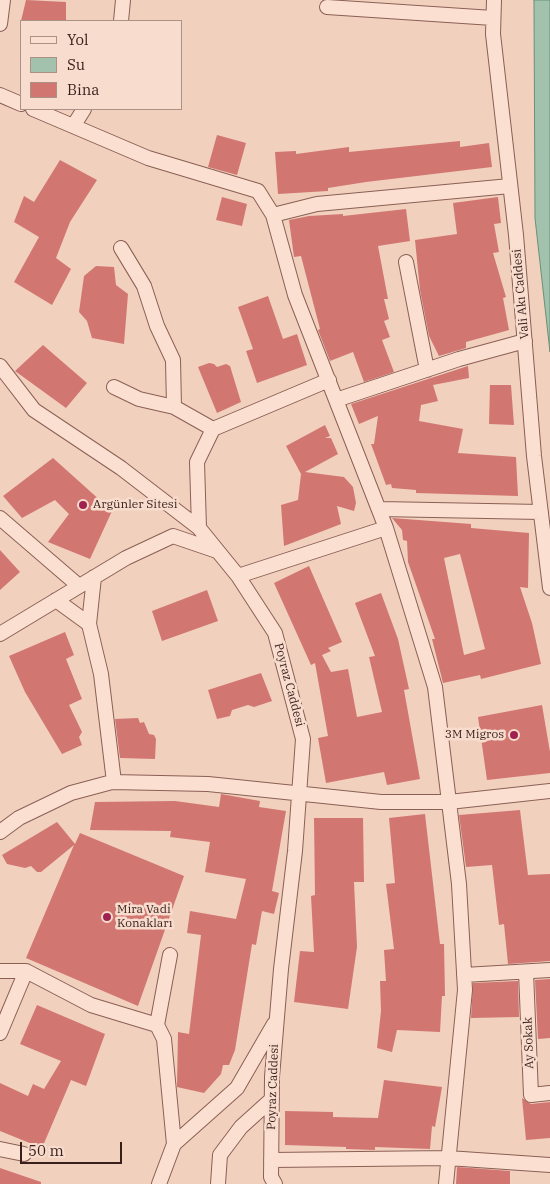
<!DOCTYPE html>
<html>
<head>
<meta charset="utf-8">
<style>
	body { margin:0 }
	#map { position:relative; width:550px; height:1184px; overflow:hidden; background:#f1d0be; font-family:"IBM Plex Serif",serif }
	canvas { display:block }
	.legend { position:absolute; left:20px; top:20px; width:162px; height:90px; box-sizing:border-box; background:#f8ddce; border:1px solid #ac9186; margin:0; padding:6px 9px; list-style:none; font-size:15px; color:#391f1b }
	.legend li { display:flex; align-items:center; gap:10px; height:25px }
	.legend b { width:25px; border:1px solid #ac9186 }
	.scale { position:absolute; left:20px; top:1142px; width:102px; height:22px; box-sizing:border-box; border:2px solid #391f1b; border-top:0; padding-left:6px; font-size:15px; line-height:18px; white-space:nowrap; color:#391f1b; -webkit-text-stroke:4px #f8ddce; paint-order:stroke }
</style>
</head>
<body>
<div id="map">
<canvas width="550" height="1184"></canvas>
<ul class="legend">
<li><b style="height:6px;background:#fbe0d2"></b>Yol</li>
<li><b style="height:14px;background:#a2c2ad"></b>Su</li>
<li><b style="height:14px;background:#d27671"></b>Bina</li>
</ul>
<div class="scale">50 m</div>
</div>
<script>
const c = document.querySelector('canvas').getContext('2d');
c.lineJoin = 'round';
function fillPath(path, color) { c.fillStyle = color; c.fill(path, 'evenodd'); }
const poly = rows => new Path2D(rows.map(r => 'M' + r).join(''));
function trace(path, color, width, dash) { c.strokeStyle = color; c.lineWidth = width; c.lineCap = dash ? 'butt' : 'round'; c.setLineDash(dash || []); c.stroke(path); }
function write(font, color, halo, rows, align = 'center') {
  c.font = font + ' "IBM Plex Serif",serif'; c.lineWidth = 5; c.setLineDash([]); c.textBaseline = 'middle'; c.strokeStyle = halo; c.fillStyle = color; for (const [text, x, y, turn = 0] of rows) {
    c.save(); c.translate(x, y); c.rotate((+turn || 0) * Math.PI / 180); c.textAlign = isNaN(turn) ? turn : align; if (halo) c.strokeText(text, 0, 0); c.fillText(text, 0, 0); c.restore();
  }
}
const water = poly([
	[534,0,550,0,550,352,535,218,534,0]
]);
fillPath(water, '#a2c2ad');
trace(water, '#689178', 1);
fillPath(poly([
	[26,0,66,2,66,21,21,21],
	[217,135,246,143,237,175,208,167],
	[460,141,460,147,489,143,492,167,366,182,328,188,328,191,278,194,275,152,296,151,296,154,349,147,349,152],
	[60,160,97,180,70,222,56,258,71,269,52,305,14,282,39,237,14,222,24,196,34,202],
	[222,197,247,204,242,226,216,220],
	[498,197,501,223,494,224,499,252,493,253,506,297,503,298,509,330,466,342,466,348,439,356,429,336,420,290,415,240,457,234,453,203],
	[406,209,410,241,378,246,388,299,384,299,389,319,384,321,390,337,382,340,394,372,364,382,353,352,330,361,318,330,320,329,301,256,294,257,289,220,309,216,343,214,343,216],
	[96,266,114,267,116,285,128,294,124,344,92,338,87,321,79,312,84,276],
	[268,296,283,339,297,334,307,365,257,383,246,351,253,349,238,307],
	[43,345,87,383,66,408,15,371],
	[209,363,214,364,217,367,226,364,230,366,241,402,217,413,198,367],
	[468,366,469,378,433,385,438,401,421,405,419,421,463,429,458,453,516,457,518,496,416,493,416,490,392,488,391,484,386,485,371,444,374,444,378,416,359,424,351,404],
	[490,385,511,385,514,425,489,424],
	[325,425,330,436,325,438,331,438,338,454,305,472,344,477,353,487,356,503,354,511,337,506,341,524,284,546,281,505,298,500,301,474,286,446],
	[53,458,112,511,90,559,48,542,69,514,55,500,22,518,3,496],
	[392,518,471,524,471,528,529,533,528,588,520,587,532,623,541,664,481,679,480,675,443,683,432,639,435,639,408,562,407,541,403,540,402,530],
	[460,554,485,649,464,655,444,558],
	[0,550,20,572,0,590],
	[309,566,342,642,328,648,331,651,322,655,331,672,348,669,357,717,382,712,369,657,375,656,355,603,381,593,398,639,409,689,404,690,420,779,387,785,384,772,326,783,318,738,328,736,315,663,311,665,274,583],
	[207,590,218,621,162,641,152,611],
	[65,632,74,655,66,659,82,699,69,705,82,732,79,737,82,745,62,754,25,692,9,656],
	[261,673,272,701,254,707,248,705,232,710,230,716,217,719,208,690],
	[542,705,550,752,550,773,487,780,478,717],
	[138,718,140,723,144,722,149,734,154,735,156,739,155,759,120,758,115,719],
	[221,794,260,801,259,807,286,811,272,891,279,893,274,914,262,911,256,945,252,944,235,1050,229,1065,223,1065,221,1074,204,1093,177,1087,178,1032,189,1034,201,935,187,933,190,911,236,919,246,879,205,872,210,842,170,837,171,831,90,830,95,802,175,801,219,807],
	[520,810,528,875,550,874,550,961,508,964,504,924,499,925,492,865,466,867,459,815],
	[425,814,440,944,444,944,445,996,442,996,440,1032,397,1030,392,1052,377,1048,381,1011,380,981,386,981,384,950,394,949,386,884,395,883,389,818],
	[314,818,363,818,364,882,354,882,357,947,348,1009,294,1002,300,951,314,952,311,896,315,895],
	[57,822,75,844,80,833,184,876,138,1006,26,958,74,845,41,872,37,872,31,866,25,868,7,864,2,855],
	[550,979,550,1038,538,1039,535,980],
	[518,981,519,1017,471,1018,473,983],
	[37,1005,105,1034,86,1086,71,1080,42,1148,0,1131,0,1083,28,1096,33,1084,44,1089,61,1061,20,1044],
	[384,1080,442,1087,435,1127,432,1126,430,1149,375,1147,375,1150,346,1149,346,1147,285,1145,285,1111,333,1112,333,1117,378,1118],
	[522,1098,531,1104,550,1102,550,1138,526,1140],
	[457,1167,510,1171,510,1184,456,1184],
	[0,1168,41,1182,41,1184,0,1184]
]), '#d27671');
const minor = poly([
	[494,0,493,34,516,235,534,456,550,588],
	[327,7,493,18],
	[121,21,123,0],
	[0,24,3,0],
	[0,95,21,104],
	[33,109,148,158,258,191,273,215,295,295,386,528,435,687,459,884,465,990,446,1184],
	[74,125,84,109],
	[273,215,317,204,510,186],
	[121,248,144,286,157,326,173,360,174,407,213,429,329,380],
	[406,262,427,370],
	[0,366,34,410,121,468,199,528,238,576,275,633,303,739,295,851,281,969,272,1077,271,1177,275,1184],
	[114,387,139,399,174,407],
	[336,400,459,359,525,341],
	[379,509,541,512],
	[0,518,79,586],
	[199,528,197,462,213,429],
	[238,576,386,528],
	[56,600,89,624,94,577],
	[89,624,101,674,114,782],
	[0,634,126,558,173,536,217,551],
	[0,832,19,818,71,793,112,782,208,784,381,802,449,802,550,791],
	[170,955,157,1025,164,1039,174,1144],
	[0,971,26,971,91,1005,157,1025],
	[526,972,531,1095,550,1093],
	[464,975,550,970],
	[0,1033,26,971],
	[0,1149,24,1154],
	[271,1160,448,1158,550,1165],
	[159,1184,174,1144,237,1088,274,1024],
	[218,1184,220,1155,241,1127,272,1099]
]);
trace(minor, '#8b5f55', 16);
trace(minor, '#fbe0d2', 14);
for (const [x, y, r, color] of [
	[83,505,5,"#9e214f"],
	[514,735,5,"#9e214f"],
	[107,917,5,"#9e214f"]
]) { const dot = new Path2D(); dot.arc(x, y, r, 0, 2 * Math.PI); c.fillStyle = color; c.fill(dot); trace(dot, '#f8ddce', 2); }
write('12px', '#391f1b', '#f8ddce', [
	["Vali Akı Caddesi",521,294,-95],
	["Poyraz Caddesi",289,685,75],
	["Ay Sokak",529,1043,-92],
	["Poyraz Caddesi",273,1087,-88]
]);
write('12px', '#391f1b', '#f8ddce', [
	["Argünler Sitesi",93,505],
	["3M Migros",504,735,"right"],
	["Mira Vadi",117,910],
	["Konakları",117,924]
], 'left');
</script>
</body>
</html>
